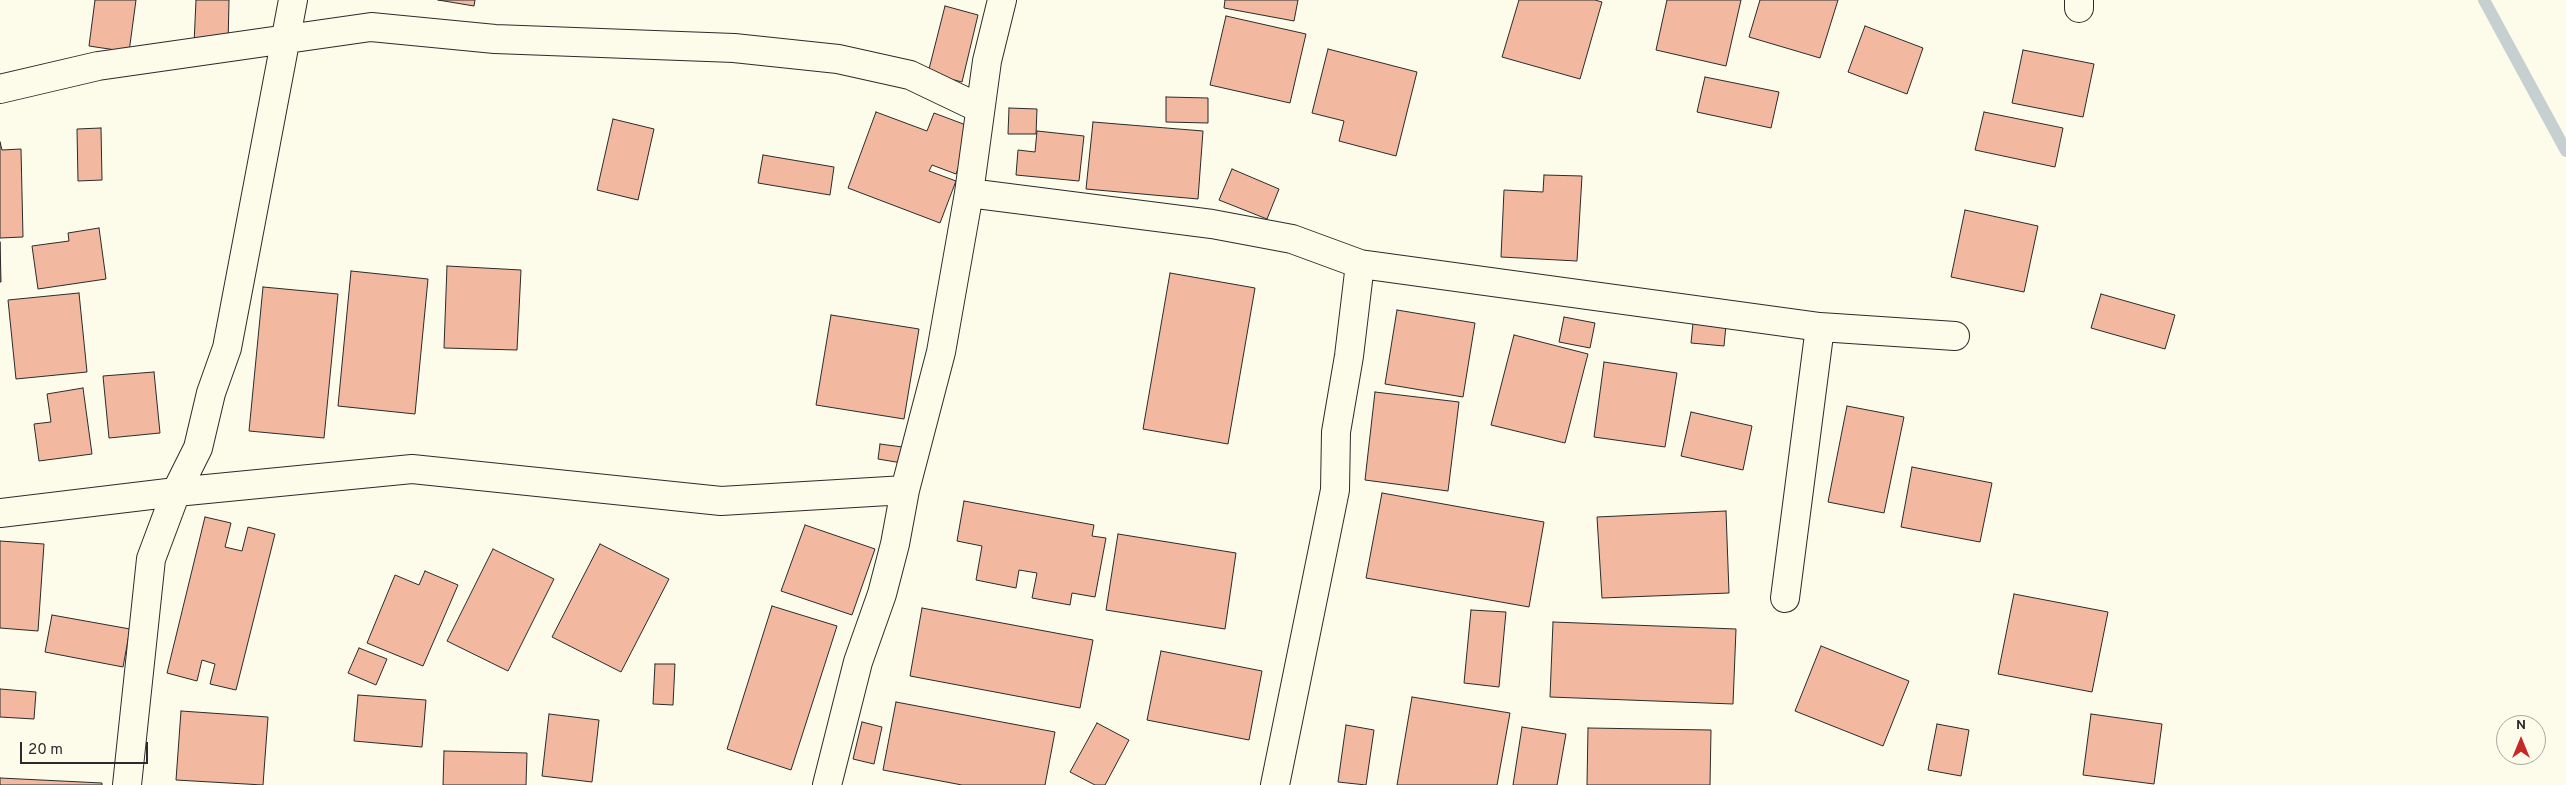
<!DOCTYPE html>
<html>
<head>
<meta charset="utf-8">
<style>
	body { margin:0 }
	#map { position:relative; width:2566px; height:785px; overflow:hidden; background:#fdfbea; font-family:Overpass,sans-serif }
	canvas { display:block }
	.north { position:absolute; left:2496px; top:715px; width:50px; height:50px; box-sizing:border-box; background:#fdfbea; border:1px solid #a9a89e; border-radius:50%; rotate:0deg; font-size:14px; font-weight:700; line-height:20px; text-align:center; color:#2b2b2b }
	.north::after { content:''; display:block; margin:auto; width:18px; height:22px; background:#c62828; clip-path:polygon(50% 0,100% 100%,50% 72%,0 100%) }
	.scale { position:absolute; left:20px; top:742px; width:128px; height:22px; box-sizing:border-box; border:2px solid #2b2b2b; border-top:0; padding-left:6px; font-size:15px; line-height:18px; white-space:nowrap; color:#2b2b2b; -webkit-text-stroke:4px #fdfbea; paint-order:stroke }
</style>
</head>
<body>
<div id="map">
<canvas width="2566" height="785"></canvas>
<div class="north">N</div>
<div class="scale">20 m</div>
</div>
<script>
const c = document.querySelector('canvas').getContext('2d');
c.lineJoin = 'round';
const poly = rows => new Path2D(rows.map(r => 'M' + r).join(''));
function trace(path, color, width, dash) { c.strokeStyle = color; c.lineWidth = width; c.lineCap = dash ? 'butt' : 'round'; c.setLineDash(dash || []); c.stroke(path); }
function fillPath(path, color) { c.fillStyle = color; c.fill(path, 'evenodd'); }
trace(poly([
	[2484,0,2566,151]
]), '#c7d0d0', 12);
const building = poly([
	[95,0,136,0,129,52,89,46,95,0],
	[196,0,229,0,228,45,194,44,196,0],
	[438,0,475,0,474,6,438,0],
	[1225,0,1298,0,1294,21,1224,8,1225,0],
	[1519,0,1595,0,1602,2,1580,79,1502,57,1519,0],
	[1667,0,1741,0,1726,66,1656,50,1667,0],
	[1760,0,1838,0,1820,58,1749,37,1760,0],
	[945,6,978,15,962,82,928,73,945,6],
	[1226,16,1306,34,1290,103,1210,85,1226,16],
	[1865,26,1923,48,1907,94,1848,72,1865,26],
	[1328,49,1417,72,1396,156,1339,141,1344,121,1312,113,1328,49],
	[2023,50,2094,64,2083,117,2012,103,2023,50],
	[1705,77,1779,92,1771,128,1697,112,1705,77],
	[1166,97,1208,98,1208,123,1166,122,1166,97],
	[1009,108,1037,109,1036,134,1008,134,1009,108],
	[876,112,927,131,934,113,974,128,956,174,932,165,929,171,956,181,940,223,848,188,876,112],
	[1984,112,2063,128,2055,167,1975,150,1984,112],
	[613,119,654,129,638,200,597,190,613,119],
	[1093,122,1203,131,1198,199,1086,189,1093,122],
	[101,128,102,180,78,181,77,129,101,128],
	[1037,131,1084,136,1079,181,1016,175,1018,150,1035,152,1037,131],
	[0,142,2,150,21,149,23,237,0,238,0,142],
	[763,155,834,167,830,195,758,183,763,155],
	[1232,169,1279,189,1267,219,1219,200,1232,169],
	[1544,175,1582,176,1577,261,1501,257,1504,190,1543,192,1544,175],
	[1965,210,2038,226,2024,292,1951,277,1965,210],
	[99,228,106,279,38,289,32,246,69,241,68,233,99,228],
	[0,242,1,282,0,282,0,242],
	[447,266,521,270,517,350,444,348,447,266],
	[351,271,428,279,415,414,338,406,351,271],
	[1170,273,1255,288,1228,444,1143,429,1170,273],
	[263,287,338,294,324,438,249,431,263,287],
	[79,293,87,372,16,379,8,300,79,293],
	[2101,294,2175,315,2165,349,2091,328,2101,294],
	[1397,310,1475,323,1463,397,1385,384,1397,310],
	[831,315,919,329,904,419,816,405,831,315],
	[1564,317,1595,323,1590,348,1559,342,1564,317],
	[1693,323,1726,325,1724,346,1691,343,1693,323],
	[1514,335,1588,354,1565,443,1491,425,1514,335],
	[1604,362,1677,373,1665,447,1594,437,1604,362],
	[154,372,160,433,109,438,103,376,154,372],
	[83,388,92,454,39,461,34,424,51,422,47,394,83,388],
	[1375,392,1459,402,1448,491,1365,480,1375,392],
	[1847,406,1904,417,1884,513,1828,502,1847,406],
	[1691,412,1752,426,1743,470,1681,456,1691,412],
	[880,444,910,448,908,464,878,459,880,444],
	[1912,467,1992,483,1980,542,1901,527,1912,467],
	[1382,493,1544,522,1529,607,1366,578,1382,493],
	[964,501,1094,525,1092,536,1106,538,1095,597,1072,593,1070,605,1032,598,1037,573,1019,570,1016,588,976,580,982,546,957,541,964,501],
	[1726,511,1729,593,1602,598,1597,517,1726,511],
	[205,517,231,523,225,547,242,551,248,527,275,534,236,690,210,684,215,664,202,660,197,681,167,673,205,517],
	[805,525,875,549,852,615,781,591,805,525],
	[1118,534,1236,553,1225,629,1106,610,1118,534],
	[0,541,44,544,38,631,0,628,0,541],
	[600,544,669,579,621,672,552,637,600,544],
	[493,549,554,579,508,671,447,641,493,549],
	[425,571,458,585,423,666,367,643,395,575,419,585,425,571],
	[2014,594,2108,612,2092,692,1998,674,2014,594],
	[772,606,837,626,791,770,727,749,772,606],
	[922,608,1093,640,1080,708,910,676,922,608],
	[1471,610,1506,612,1499,687,1464,683,1471,610],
	[52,615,130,629,123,667,45,652,52,615],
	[1553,622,1736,629,1733,704,1550,697,1553,622],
	[1821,646,1909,681,1883,746,1795,711,1821,646],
	[359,648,387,659,376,685,348,673,359,648],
	[1161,651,1262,671,1249,740,1147,720,1161,651],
	[655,664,675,664,673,705,653,704,655,664],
	[0,689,36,692,34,719,0,717,0,689],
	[358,695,426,700,422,747,354,741,358,695],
	[1412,697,1510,713,1497,785,1397,785,1412,697],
	[896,702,1055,732,1045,785,962,785,883,770,896,702],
	[181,711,268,717,263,785,176,780,181,711],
	[549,714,599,720,592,782,542,776,549,714],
	[2091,714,2162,724,2154,784,2083,775,2091,714],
	[862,722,882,727,874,764,853,759,862,722],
	[1097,723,1129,740,1105,785,1095,785,1070,772,1097,723],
	[1937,724,1969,730,1961,776,1928,770,1937,724],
	[1346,725,1374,730,1366,785,1338,782,1346,725],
	[1522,727,1566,734,1557,785,1513,785,1522,727],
	[1588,728,1711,730,1710,785,1587,785,1588,728],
	[444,751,527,753,526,785,443,785,444,751],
	[0,778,102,783,102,785,0,785,0,778]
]);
fillPath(building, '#f2b8a0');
trace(building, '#2b2b2b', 1);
const minor = poly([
	[2079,0,2079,8],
	[0,89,98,66,371,27,495,39,734,48,838,59,910,75,979,108],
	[969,193,1212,224,1292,239,1360,264,1349,356,1336,432,1335,490,1275,785],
	[1360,264,1820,327,1955,336],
	[0,513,176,492,412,469,721,501,905,490],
	[1785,598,1820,327],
	[127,785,151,559,176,492,198,448,211,393,227,348,293,0],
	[827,785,858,662,882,594,895,544,905,490,941,352,969,193,987,61,1002,0]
]);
trace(minor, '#2b2b2b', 30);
trace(minor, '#fdfbea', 28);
</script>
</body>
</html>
